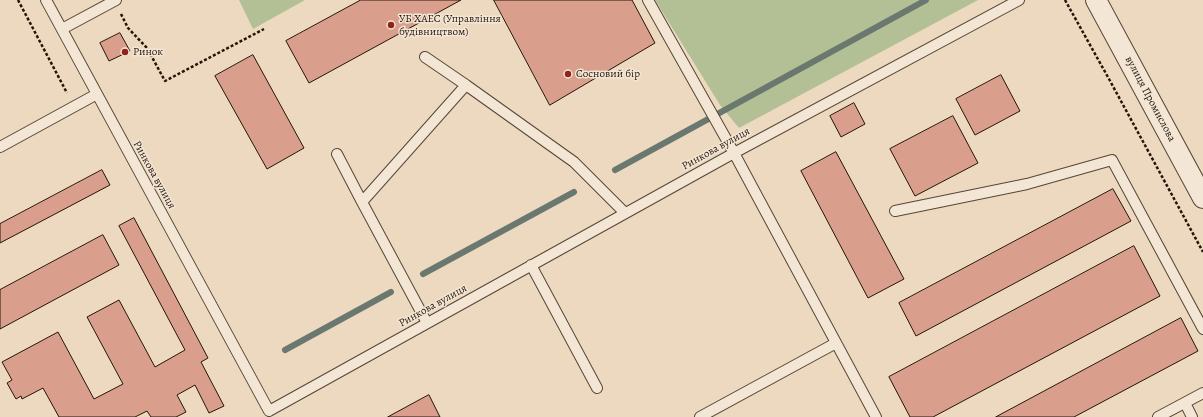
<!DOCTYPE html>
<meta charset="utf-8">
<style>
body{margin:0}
canvas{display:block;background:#ecd9bf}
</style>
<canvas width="1203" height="417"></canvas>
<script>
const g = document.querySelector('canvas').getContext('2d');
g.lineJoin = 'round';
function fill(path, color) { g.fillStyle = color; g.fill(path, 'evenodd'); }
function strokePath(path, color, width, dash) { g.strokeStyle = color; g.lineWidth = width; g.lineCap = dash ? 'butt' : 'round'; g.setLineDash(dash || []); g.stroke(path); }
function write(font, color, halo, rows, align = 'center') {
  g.font = font + ' Alegreya,serif'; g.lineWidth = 3; g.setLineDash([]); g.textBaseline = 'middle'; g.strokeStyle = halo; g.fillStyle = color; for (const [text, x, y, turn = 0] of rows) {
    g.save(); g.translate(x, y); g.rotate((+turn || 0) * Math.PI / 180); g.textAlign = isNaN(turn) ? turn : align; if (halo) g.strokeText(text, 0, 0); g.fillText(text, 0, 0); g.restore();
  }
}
const green = new Path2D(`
 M239,0H305L253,29Z
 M655,0H978L739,128L720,105Z`);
const stream = new Path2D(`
 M615,170L926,0
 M423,274L574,192
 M285,350L391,292`);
const building = new Path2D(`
 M361,0H461L309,83L286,41Z
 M494,0H632L655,43L550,105Z
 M120,33L130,51L109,61L100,43Z
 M253,55L304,148L267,169L215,76Z
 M1001,75L1020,111L975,135L956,99Z
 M854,103L865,124L841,137L830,116Z
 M953,116L978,163L915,196L890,149Z
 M836,152L904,279L868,298L801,171Z
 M102,170L110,185L0,243V224Z
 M1113,189L1131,221L916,336L899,303Z
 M134,218L208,358L201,362L224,406L209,413L195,385L177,395L186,412L176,417H151L147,411L135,417H59L43,388L22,399L21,396L16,399L7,383L12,380L2,362L58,332L94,399L123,384L87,317L119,300L155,367L185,350L119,226Z
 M103,235L119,265L0,329V290Z
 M1134,246L1160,296L933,417H910L889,377Z
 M1181,318L1198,351L1074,417H996Z
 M429,395L440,417H388Z`);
const path = new Path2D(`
 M18,0L67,93
 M1065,0L1109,79L1203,252
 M121,14L128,28L147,48L165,81L264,29`);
const service = new Path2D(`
 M46,0L269,411L734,153L1019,0
 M648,0L734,153L876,417
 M62,29L116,0
 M425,57L466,85
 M0,147L97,94
 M337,154L362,202
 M895,211L1027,184L1112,160L1203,329
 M531,265L597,388
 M427,323L362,202L466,85L574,162L625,213
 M1185,403L1192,417
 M700,417L836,343
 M1158,417L1203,393`);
const minor = new Path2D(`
 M1096,0L1203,198`);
const markers = [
 [391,25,4,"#8f2418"],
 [125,52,4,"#8f2418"],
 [568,74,4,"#8f2418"]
];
const poiNames = [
 ["УБ ХАЕС (Управління",399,19],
 ["будівництвом)",399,32],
 ["Ринок",133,52],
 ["Сосновий бір",576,74]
];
const streetNames = [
 ["вулиця Промислова",1150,99,62],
 ["Ринкова вулиця",716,149,-29],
 ["Ринкова вулиця",154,175,61],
 ["Ринкова вулиця",433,306,-29]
];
fill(green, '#b3c095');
strokePath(stream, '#6a786f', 6);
fill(building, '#da9e8d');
strokePath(building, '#241509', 1);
strokePath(service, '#564636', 12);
strokePath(minor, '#564636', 22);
strokePath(path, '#241509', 2.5, [3, 2]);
strokePath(service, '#f3e6d5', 10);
strokePath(minor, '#f3e6d5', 20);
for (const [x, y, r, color] of markers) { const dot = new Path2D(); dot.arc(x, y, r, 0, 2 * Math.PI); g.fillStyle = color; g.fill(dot); strokePath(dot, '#f3e6d5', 1.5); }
write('11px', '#241509', '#f3e6d5', poiNames, 'left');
write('11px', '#241509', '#f3e6d5', streetNames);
</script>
